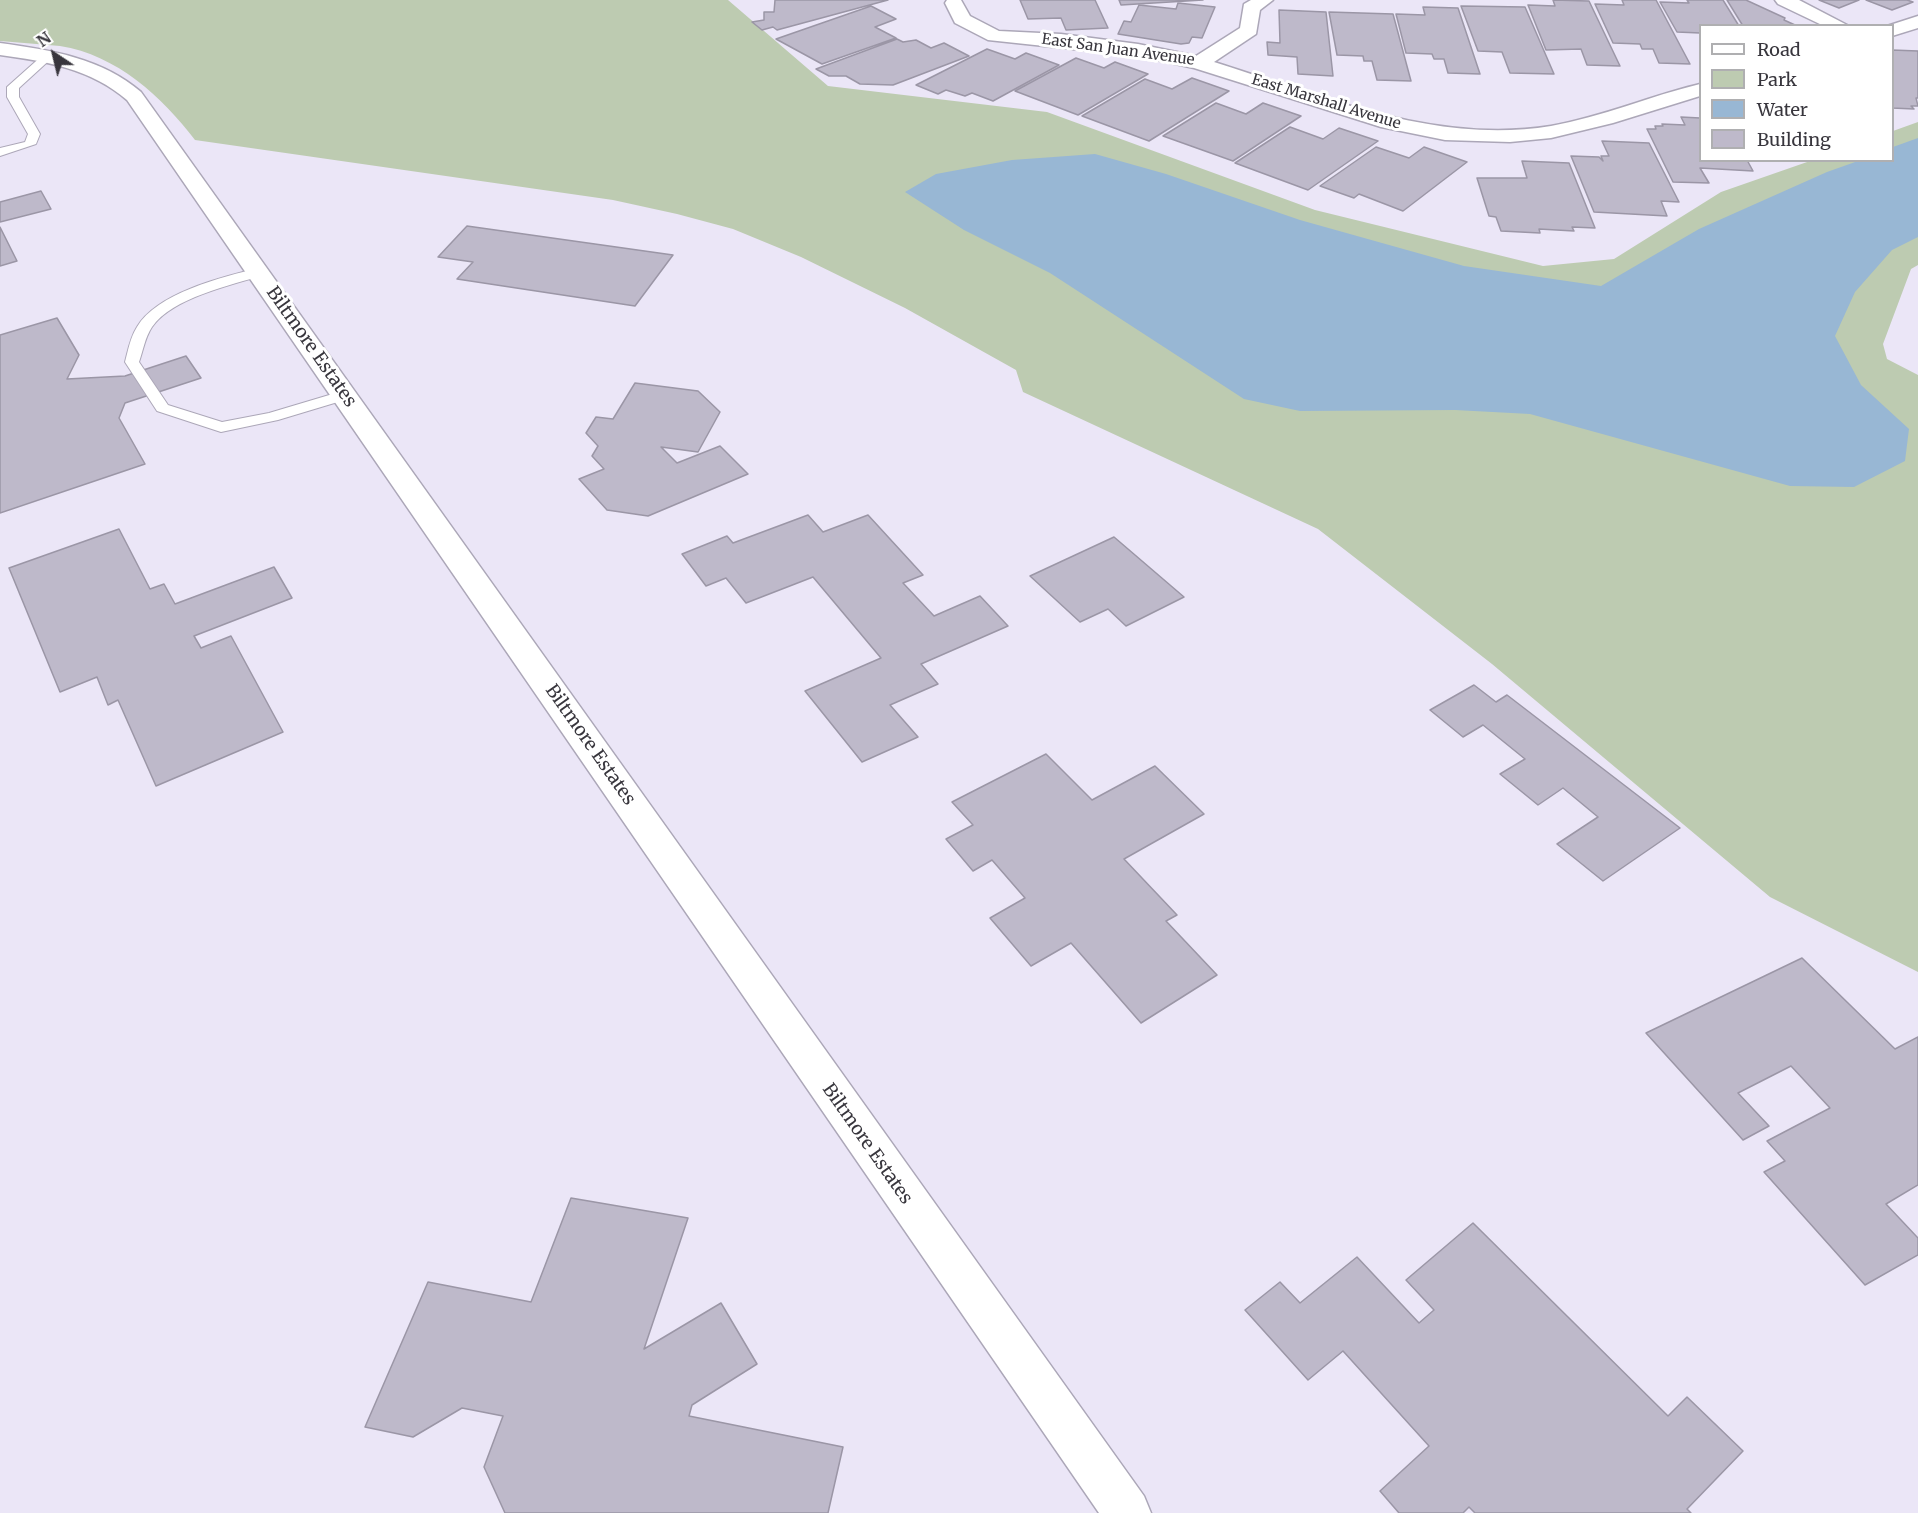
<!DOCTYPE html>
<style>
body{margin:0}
#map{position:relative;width:1918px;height:1513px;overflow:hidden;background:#ebe6f7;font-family:Merriweather,serif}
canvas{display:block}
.legend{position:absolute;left:1699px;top:24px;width:195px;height:138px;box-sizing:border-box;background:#fff;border:2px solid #afafb1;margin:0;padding:8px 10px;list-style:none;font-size:18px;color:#38363d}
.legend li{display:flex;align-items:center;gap:12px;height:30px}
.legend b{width:30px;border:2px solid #afafb1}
.north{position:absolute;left:24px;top:24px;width:60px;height:60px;-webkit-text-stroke:4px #fff;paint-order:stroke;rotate:325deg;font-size:16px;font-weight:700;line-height:24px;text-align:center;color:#38363d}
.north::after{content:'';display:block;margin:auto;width:21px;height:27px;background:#38363d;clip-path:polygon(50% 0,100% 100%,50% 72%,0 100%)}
</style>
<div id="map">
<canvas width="1918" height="1513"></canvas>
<ul class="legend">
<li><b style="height:8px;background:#fff"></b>Road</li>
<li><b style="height:16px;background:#bdcbb1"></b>Park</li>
<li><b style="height:16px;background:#98b7d4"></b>Water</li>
<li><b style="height:16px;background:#beb9ca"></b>Building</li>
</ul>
<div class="north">N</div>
</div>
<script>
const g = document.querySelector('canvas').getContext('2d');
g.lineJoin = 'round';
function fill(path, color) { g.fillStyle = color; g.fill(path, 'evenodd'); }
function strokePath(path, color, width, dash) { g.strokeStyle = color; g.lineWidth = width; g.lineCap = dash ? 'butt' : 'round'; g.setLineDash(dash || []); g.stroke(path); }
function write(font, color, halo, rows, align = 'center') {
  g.font = font + ' Merriweather,serif'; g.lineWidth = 6; g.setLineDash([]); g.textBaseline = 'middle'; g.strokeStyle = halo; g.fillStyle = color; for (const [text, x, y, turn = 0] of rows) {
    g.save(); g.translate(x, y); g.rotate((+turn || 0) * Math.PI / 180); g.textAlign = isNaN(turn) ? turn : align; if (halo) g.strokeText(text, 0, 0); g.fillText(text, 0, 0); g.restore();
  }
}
const green = new Path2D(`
 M0,0H728L828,86L1047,112L1315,210L1543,266L1614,259L1721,192L1810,161L1892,160L1893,131L1918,122V265L1911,269L1883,344L1887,359L1918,375V972L1770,897L1492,664L1318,529L1023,392L1016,370L905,308L801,257L733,229L677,214L613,200L195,140C162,97 117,55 60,46C41,44 20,43 0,41Z`);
const water = new Path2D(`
 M1918,138V237L1892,250L1855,292L1835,336L1861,385L1909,429L1905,461L1854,487L1790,486L1530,414L1455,410L1300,411L1244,399L1050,273L964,230L905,192L936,174L1012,160L1095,154L1166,174L1300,220L1464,266L1601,286L1699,229L1827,172L1858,161L1892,160L1893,147Z`);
const building = new Path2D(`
 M775,0H888L777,30L773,27L762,30L752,22L764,20V12H774Z
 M1020,0H1095L1108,28L1066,30L1061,18L1028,19Z
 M1119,0H1203L1121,5Z
 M1553,0L1589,1L1620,66L1587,65L1581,49L1546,50L1528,5L1555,6Z
 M1622,0H1656L1690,64L1659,63L1653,49H1642L1640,44L1613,43L1595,4L1624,5Z
 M1687,0H1723L1739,26H1700V33L1677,32L1660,2L1689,3Z
 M1727,0H1746L1785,18L1784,20L1795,25L1743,26Z
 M1819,0H1859L1839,8Z
 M1866,0H1907L1913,2L1892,10Z
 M1178,3L1215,7L1202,38L1192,37L1189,43L1181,44L1118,34L1124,21L1131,22L1139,5L1176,9Z
 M871,6L896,19L875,27L896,38L822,64L776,39Z
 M1461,6L1525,7L1554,74L1510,73L1502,52L1478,51Z
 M1423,7L1458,8L1480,74L1448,73L1444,59H1434L1432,54L1406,53L1396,14L1425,15Z
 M1279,10L1326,12L1333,76L1298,74L1297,57L1268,55L1267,42L1280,43Z
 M1329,12L1393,14L1411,81L1377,80L1372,61H1364L1363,56L1337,55Z
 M897,39L903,42L916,40L931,48L944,43L969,56L893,85L860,84L846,76H829L816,69Z
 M987,49L1015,59L1026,53L1059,65L993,101L972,93L965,96L946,90L938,94L916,85Z
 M1892,50L1918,51V98H1916L1918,106H1911L1914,109L1892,108Z
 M1076,58L1104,68L1115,62L1148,74L1078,115L1015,91Z
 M1192,78L1229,91L1149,141L1082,116L1145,79L1172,89Z
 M1216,103L1246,114L1263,103L1301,116L1233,161L1163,136Z
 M1681,117L1700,118V160H1747L1753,171L1700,168L1709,183L1673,182L1647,129H1656L1655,126H1663L1662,124L1685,125Z
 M1290,127L1323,139L1339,128L1378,141L1308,190L1235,163Z
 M1602,141L1649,143L1679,202L1661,201L1667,216L1594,212L1571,156L1599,157L1603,161L1601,156H1609Z
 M1376,147L1409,158L1424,147L1467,162L1403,211L1359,194L1354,198L1320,186Z
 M1522,161L1569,163L1595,228L1572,227L1574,231L1539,229L1540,233L1501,231L1496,217L1489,216L1477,178H1527Z
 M41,191L51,209L0,222V202Z
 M467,226L673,255L635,306L457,279L473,262L438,257Z
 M0,227L17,261L0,266Z
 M57,318L79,355L67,379L125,376L186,356L201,378L125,403L119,418L145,464L0,513V335Z
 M635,383L698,391L720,412L698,452L661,447L677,463L720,446L748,474L648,516L607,510L579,479L604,469L592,456L598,446L586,433L596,417L613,419Z
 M808,515L823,532L868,515L923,575L903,583L934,616L980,596L1008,626L921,664L938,684L890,705L918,737L862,762L805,691L881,658L813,577L746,603L726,578L706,586L682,554L727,536L733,543Z
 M119,529L150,589L164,584L175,604L274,567L292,598L194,636L201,648L231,636L283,732L156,786L118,700L108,705L97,677L60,692L9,568Z
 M1114,537L1184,597L1126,626L1108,609L1080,622L1030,576Z
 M1474,685L1496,702L1507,695L1680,828L1603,881L1557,844L1598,817L1563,788L1538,805L1500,774L1525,759L1483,725L1463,737L1430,710Z
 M1046,754L1092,800L1155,766L1204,814L1124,859L1177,915L1166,921L1217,975L1141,1023L1071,943L1031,966L990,918L1025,898L992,860L973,871L946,839L973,825L952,802Z
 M1802,958L1895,1049L1918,1037V1185L1886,1204L1918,1238V1255L1865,1285L1764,1172L1785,1161L1767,1141L1830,1108L1791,1066L1738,1093L1769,1126L1743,1140L1646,1033Z
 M571,1198L688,1218L644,1349L721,1303L757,1364L692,1405L689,1416L843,1447L828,1513H505L484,1467L503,1416L462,1408L413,1437L365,1427L428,1282L531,1302Z
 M1473,1223L1668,1416L1687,1397L1743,1451L1687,1509L1691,1513H1475L1469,1507L1463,1513H1399L1380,1491L1429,1446L1343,1351L1308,1380L1245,1310L1280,1282L1300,1303L1357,1257L1419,1323L1434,1310L1406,1280Z`);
const lane = new Path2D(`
 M44,54L54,56L19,88V97L40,134L36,144L0,156V148L25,142L28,134L7,97V87Z
 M259,268L266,272L264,275C231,285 172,298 152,327C145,337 143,351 139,362L168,405L222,422L269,413L346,390L354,395L351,398L278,420L221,432L157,411L125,362C128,351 130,338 137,327C157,293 222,277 259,268Z`);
const street = new Path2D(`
 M947,0H961L970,16L999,31L1061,34L1138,44L1196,56L1240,28L1244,4L1251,0H1273L1260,10L1256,34L1214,62C1323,96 1435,145 1551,126C1602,117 1650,96 1700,84V96L1613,123L1551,138L1510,142L1445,140L1381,127L1194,68L1138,56L988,40L955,23L945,3Z
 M1775,0H1799L1849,26H1824L1778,4Z
 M1918,16V28L1892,36V26H1887Z
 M0,43C50,50 102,58 141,92L1144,1496L1151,1513H1099L127,100C91,69 46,61 0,55Z`);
const farStreetnames = [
 ["East San Juan Avenue",1118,50,8],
 ["East Marshall Avenue",1326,102,17]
];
const streetNames = [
 ["Biltmore Estates",311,347,55],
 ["Biltmore Estates",590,745,55],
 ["Biltmore Estates",867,1144,55]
];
fill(green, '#bdcbb1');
fill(water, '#98b7d4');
fill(building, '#beb9ca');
strokePath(building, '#9b96a6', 1.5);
strokePath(lane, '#aca7b8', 2);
strokePath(street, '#aca7b8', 3);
fill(lane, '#fff');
fill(street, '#fff');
write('15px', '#38363d', '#fff', farStreetnames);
write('18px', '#38363d', '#fff', streetNames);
</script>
